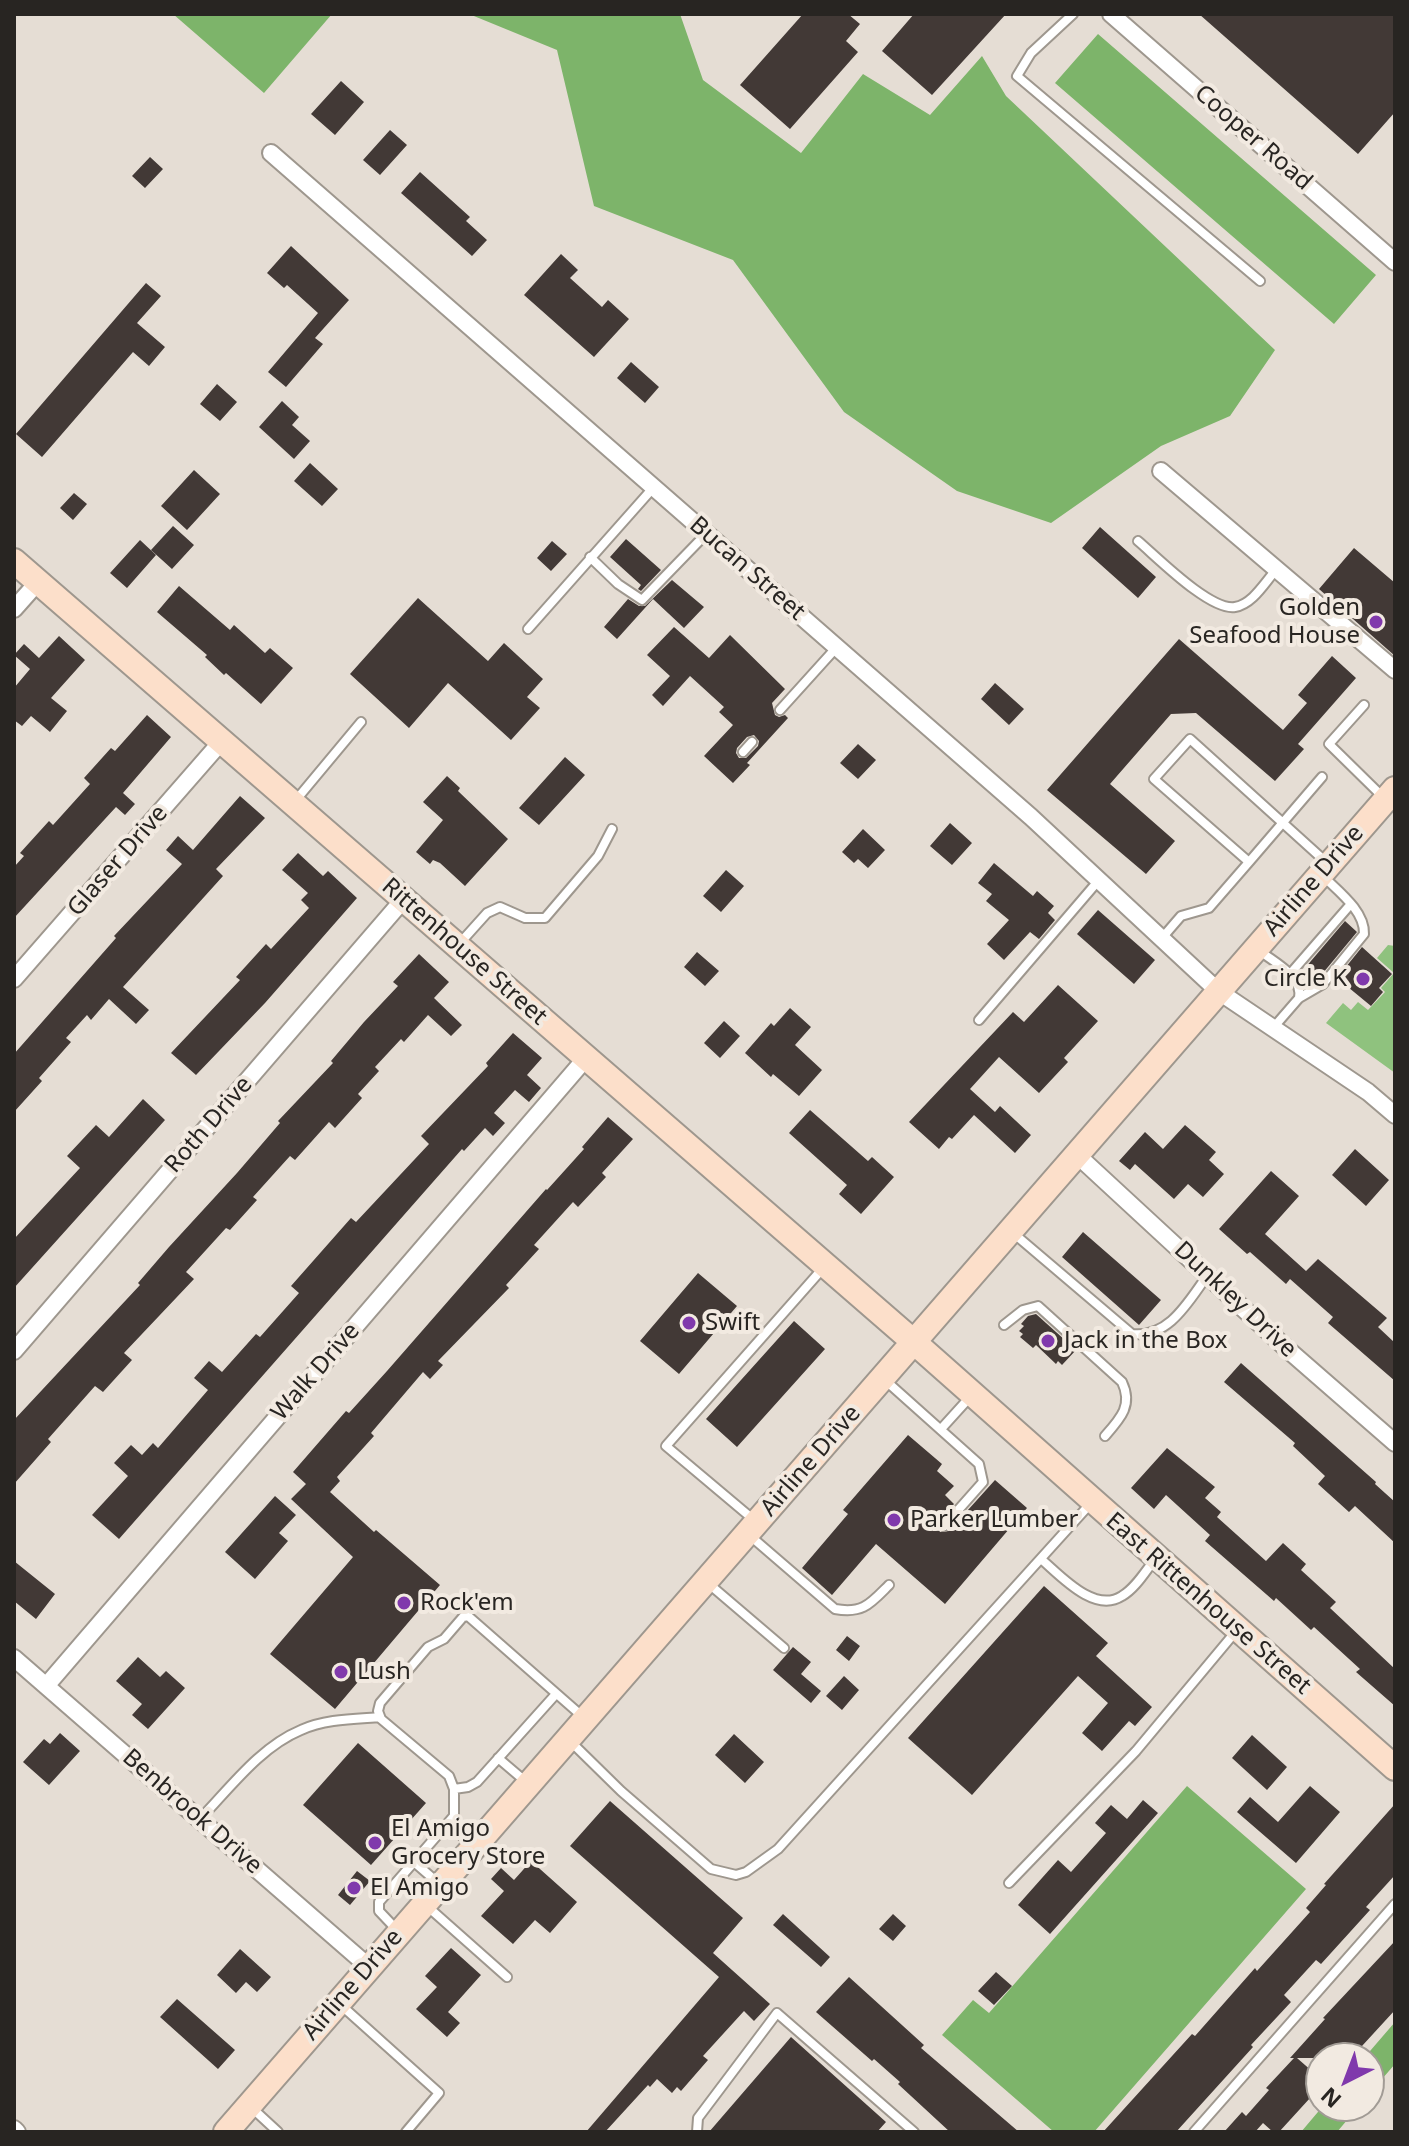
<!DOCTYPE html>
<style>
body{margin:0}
#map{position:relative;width:1409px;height:2146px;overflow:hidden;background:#e5ddd4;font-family:"Noto Sans",sans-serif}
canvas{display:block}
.frame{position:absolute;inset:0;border:16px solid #282522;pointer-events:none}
.north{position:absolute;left:1305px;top:2042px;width:80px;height:80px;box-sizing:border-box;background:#f2eae1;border:2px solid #a19b95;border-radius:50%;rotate:222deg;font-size:22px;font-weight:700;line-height:32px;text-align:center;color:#282522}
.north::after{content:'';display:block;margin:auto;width:28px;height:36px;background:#8039ac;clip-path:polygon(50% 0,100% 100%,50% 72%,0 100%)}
</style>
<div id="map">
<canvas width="1409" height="2146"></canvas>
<div class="frame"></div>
<div class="north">N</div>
</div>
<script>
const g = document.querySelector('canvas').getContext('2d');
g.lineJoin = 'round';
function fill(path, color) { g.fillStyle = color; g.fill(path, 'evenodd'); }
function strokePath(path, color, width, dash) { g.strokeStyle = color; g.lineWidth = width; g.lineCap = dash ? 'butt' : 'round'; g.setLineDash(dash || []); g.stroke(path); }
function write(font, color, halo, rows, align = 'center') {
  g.font = font + ' "Noto Sans",sans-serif'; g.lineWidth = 8; g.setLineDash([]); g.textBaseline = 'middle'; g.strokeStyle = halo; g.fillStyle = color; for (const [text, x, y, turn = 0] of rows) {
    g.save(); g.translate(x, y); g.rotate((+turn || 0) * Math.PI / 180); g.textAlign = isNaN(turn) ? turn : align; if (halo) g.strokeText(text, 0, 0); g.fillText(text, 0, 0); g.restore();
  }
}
const green = new Path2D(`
 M1388,945L1395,946V1073L1326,1023L1343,1003L1351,1010L1358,1002L1368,1010L1385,992L1381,988L1394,973L1377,958Z`);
const forest = new Path2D(`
 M173,14H332L264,93Z
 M469,14H680L703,80L801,153L863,74L930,115L982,56L1006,96L1275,350L1230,416L1161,446L1051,523L957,491L844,412L733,260L594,206L557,50Z
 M1098,34L1376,275L1334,324L1055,83Z
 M1187,1786L1306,1889L1094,2132H1054L942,2035L973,2000L989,2013Z
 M1395,2022V2064L1369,2094V2058H1364Z
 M1323,2106H1359L1337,2132H1301Z`);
const building = new Path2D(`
 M803,14H848L860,24L846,41L858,52L790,129L740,85Z
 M914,14H1006L932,95L882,51Z
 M1199,14H1395V112L1358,154Z
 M341,81L364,102L335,135L311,114Z
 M390,130L407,145L380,175L363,160Z
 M150,157L163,169L145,188L132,176Z
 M420,172L470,217L466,221L487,240L472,256L401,193Z
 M291,246L349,300L315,338L323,344L286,387L268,372L318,313L287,285L284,288L267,273Z
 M561,254L578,270L570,278L602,307L608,300L629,319L594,357L524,295Z
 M146,283L161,296L137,323L165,347L149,366L133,352L42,457L16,434Z
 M631,362L659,387L645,403L617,378Z
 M217,384L237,402L220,421L200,404Z
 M282,401L299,417L292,425L310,441L294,459L259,427Z
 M310,463L338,489L322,506L294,481Z
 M194,470L220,494L187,530L161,506Z
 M74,493L87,504L73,520L60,508Z
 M173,526L194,545L172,569L151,550Z
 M1100,527L1156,577L1138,598L1082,548Z
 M626,539L661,570L641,591L638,589L641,585L610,557Z
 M140,540L156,555L127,588L110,573Z
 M552,541L567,554L551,571L537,558Z
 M1354,548L1395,583V656L1319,589Z
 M672,580L704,607L684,628L653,599L617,639L604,627L628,599L639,606H645Z
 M179,586L230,630L234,625L265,653L270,648L293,668L261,704L226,673L224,675L205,657L207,655L157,612Z
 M418,598L488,661L504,643L543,679L527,697L540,708L511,740L448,683L409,728L350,674Z
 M674,627L709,658L730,635L785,689L772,703L775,715L779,717L785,715L788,718L747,763L750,765L733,783L704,756L733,725L719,712L724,707L690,676L663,706L652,695L670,676L647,655ZM754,735L759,741L758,746L746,758H739L736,753L737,748L747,737Z
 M59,636L85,660L51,698L67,711L50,732L31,716L22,726L14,720V688L30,669L14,655L24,644L39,658Z
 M1179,639L1283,730L1307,703L1298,695L1332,656L1356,678L1298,744L1304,749L1275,781L1196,713L1171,714L1110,784L1175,841L1146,874L1047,790Z
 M995,683L1024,709L1009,725L981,699Z
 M147,715L171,737L123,793L135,804L125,815L116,807L14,918V867L24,856L20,853L49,821L53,825L90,784L84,778L111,748L115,751Z
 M858,744L876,760L858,779L840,763Z
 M565,757L585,775L539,825L519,808Z
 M447,776L460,788L458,791L508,839L465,886L440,863L433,860L430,864L416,852L443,820L423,802Z
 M240,796L265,818L216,869L223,876L123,987L149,1010L136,1024L109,999L91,1020L87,1015L66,1038L71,1042L39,1078L42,1081L14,1112V1054L116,938L114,936L182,864L166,850L178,836L193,850Z
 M950,823L972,843L952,865L930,846Z
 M863,829L885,850L868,868L858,859L854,863L842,852Z
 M298,853L323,876L328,871L357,898L265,1003L196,1075L171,1053L240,980L236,977L266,944L271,949L309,908L301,900L308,893L282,870Z
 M994,863L1033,896L1037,891L1054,906L1048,913L1055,920L1039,939L1030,932L1004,960L987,944L1009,920L986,901L992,894L978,883Z
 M726,870L744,886L721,912L703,896Z
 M1098,910L1155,960L1134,984L1077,934Z
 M1345,921L1357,932L1318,979L1305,968Z
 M1362,947L1392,974L1379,988L1383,992L1371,1006L1337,978Z
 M697,952L719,971L705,986L684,967Z
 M419,954L449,982L434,998L462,1025L451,1036L428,1015L404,1042L401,1039L375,1067L379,1071L358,1094L362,1098L335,1128L329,1122L295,1160L290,1156L253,1197L257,1200L230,1230L226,1228L186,1272L194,1279L124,1353L132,1360L103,1392L95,1386L48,1439L51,1442L14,1484V1420L140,1285L138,1283L169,1247L237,1173L280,1123L278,1121L333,1063L331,1061L364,1022L398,986L393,982Z
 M1058,985L1098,1021L1064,1058L1068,1062L1039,1093L999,1057L970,1089L995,1112L1000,1106L1031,1135L1015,1153L974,1115L952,1139L949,1137L939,1149L909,1122L1013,1012L1024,1022Z
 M790,1008L811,1027L795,1045L822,1070L799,1096L773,1074L771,1077L745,1053L771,1023L774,1026Z
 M724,1021L740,1036L720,1058L704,1043Z
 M513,1033L542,1058L527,1075L541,1088L529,1102L515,1090L494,1113L505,1123L493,1136L485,1128L464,1151L462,1149L119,1539L92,1515L128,1476L114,1463L131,1445L142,1455L153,1443L158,1448L208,1390L194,1378L209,1361L222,1372L256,1334L260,1337L299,1293L291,1286L351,1218L356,1222L429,1144L421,1136L488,1066L486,1063Z
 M143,1099L165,1120L14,1288V1239L80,1168L67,1156L96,1125L109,1137Z
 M810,1110L868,1161L872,1157L894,1177L861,1214L839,1194L847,1185L789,1133Z
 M608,1117L633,1139L602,1173L606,1177L578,1207L573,1202L534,1245L539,1249L506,1285L509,1288L438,1361L443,1365L430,1379L423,1372L371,1433L374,1436L337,1477L340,1481L330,1492L374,1532L376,1530L440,1585L335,1709L270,1654L353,1557L291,1499L306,1484L293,1472L346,1411L349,1413L387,1371L546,1189L547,1190L584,1149L582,1147Z
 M1185,1125L1216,1152L1209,1160L1224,1174L1203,1197L1188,1184L1174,1199L1135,1164L1130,1170L1119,1161L1145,1132L1163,1149Z
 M1355,1149L1389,1180L1366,1206L1332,1175Z
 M1271,1171L1299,1196L1265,1234L1306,1271L1318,1259L1387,1318L1378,1327L1395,1343V1381L1328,1323L1333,1317L1290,1279L1286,1284L1250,1252L1247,1254L1219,1229Z
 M1083,1232L1161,1300L1139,1325L1062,1257Z
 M698,1273L737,1306L679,1374L640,1341Z
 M1036,1314L1076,1350L1062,1365L1058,1361L1056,1364L1036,1345L1033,1348L1020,1337L1023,1334L1019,1331L1024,1326L1021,1324L1028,1316Z
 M794,1321L825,1349L737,1447L706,1419Z
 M1241,1363L1376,1482L1375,1484L1395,1502V1543L1355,1506L1349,1512L1318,1484L1325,1476L1293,1446L1295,1443L1224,1382Z
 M908,1435L942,1464L937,1471L954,1486L945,1495L954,1504L938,1522L937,1527L940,1532L949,1531L995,1480L1027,1508L945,1604L876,1544L832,1595L802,1568L848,1514L843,1510Z
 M1167,1448L1215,1487L1205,1498L1221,1512L1217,1517L1266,1561L1283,1543L1306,1564L1301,1570L1336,1602L1330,1608L1395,1669V1706L1356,1672L1360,1669L1314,1627L1311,1630L1276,1598L1274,1601L1205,1541L1210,1535L1166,1495L1154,1509L1131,1488Z
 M275,1496L296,1515L279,1533L288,1541L255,1579L225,1552Z
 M14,1561L55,1594L36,1619L14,1601Z
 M1044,1586L1108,1643L1096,1656L1152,1707L1135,1726L1129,1721L1102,1751L1082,1733L1108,1703L1078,1676L972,1795L908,1738Z
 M847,1636L860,1646L849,1661L836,1650Z
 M793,1647L811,1662L801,1674L821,1691L811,1703L773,1670Z
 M138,1657L160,1677L166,1671L185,1688L148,1729L132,1715L142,1704L116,1681Z
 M844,1676L859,1690L842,1710L826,1696Z
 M60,1733L80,1751L49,1785L23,1762L44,1739L50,1744Z
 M734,1734L764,1762L745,1783L715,1755Z
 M1252,1735L1287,1767L1267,1790L1232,1758Z
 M358,1743L426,1803L371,1865L303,1805Z
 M1310,1786L1340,1812L1296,1863L1237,1812L1250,1797L1278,1822Z
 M1143,1800L1158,1813L1050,1934L1018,1905L1058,1860L1071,1872L1106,1833L1095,1823L1111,1805L1127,1819Z
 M610,1801L743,1918L713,1953L770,2004L754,2021L744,2011L703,2056L708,2060L681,2091L677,2087L672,2093L657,2079L650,2087L648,2085L605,2132H586L719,1977L570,1846Z
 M1395,1804V1875L1366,1907L1370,1910L1321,1964L1316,1960L1284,1995L1291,2002L1251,2045L1253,2047L1176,2132H1103L1192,2034L1195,2036L1255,1968L1257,1971L1310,1912L1306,1908L1326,1885L1324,1884Z
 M531,1861L577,1902L550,1933L535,1920L513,1944L481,1916L504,1891L491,1879L501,1868L514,1880Z
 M357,1871L370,1881L350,1905L338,1895Z
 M783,1914L830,1957L821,1967L773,1925Z
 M893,1914L906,1926L893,1941L879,1929Z
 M1395,1941V2010L1351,2058H1297L1321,2079V2086L1279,2132H1273L1263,2123L1255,2132H1224L1242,2112L1246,2116L1269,2090L1266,2088L1294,2058H1290L1325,2019L1323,2018Z
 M451,1948L481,1975L448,2012L460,2023L447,2037L416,2009L437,1987L425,1976Z
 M240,1949L271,1977L257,1992L246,1982L236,1993L217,1975Z
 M996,1972L1012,1986L994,2005L978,1991Z
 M849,1977L924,2045L921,2048L1019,2132H950L898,2084L900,2082L874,2059L872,2061L816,2012Z
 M177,1999L235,2050L218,2069L160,2017Z
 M791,2037L886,2122L877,2132H709Z`);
const lane = new Path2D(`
 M1073,14L1031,53L1017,76L1260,281
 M1138,541C1157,557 1210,611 1235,607C1253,604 1265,582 1276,570
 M590,557L618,584L642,600L706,534
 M528,629L653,488
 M1364,705L1329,744L1385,799
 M780,710L836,648
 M743,752L752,742
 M296,800L361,722
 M1249,862L1322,777
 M1162,938L1181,916L1209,908L1249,862L1154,779L1190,739L1326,862
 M460,943L487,913L500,907L525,918H545L598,856L612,829
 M1260,951C1275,963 1303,976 1299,998
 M1290,974L1350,905
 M979,1020L1099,880
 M1273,1028L1299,998L1323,984L1364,934C1365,911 1338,891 1323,876
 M1012,1232L1132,1334C1169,1338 1188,1302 1207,1276
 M1004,1325L1023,1310L1038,1306L1122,1382C1133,1405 1121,1418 1105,1436
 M885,1380L979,1464L983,1482L944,1526
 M941,1429L970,1397
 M754,1520L666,1446L824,1267
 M748,1534L835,1609C863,1614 870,1604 889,1585
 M1041,1559C1060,1575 1094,1614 1122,1596C1136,1588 1146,1570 1156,1558
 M709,1584L784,1648
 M569,1740L621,1791L711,1869L736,1875L746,1872L778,1849L1091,1503
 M498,1758L525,1781
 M454,1789L468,1787L477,1782L556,1694
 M200,1819C230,1788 260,1747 301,1730C325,1719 355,1719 380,1717
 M447,1824L471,1843
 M414,1862L437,1882
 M1009,1883L1136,1751L1237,1630
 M428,1907L507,1977
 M397,1930L379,1911V1902L454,1816V1789L449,1776L381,1719L378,1711L380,1703L428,1647L444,1639L463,1617L468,1616L582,1716
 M342,2006L439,2093L406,2132
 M252,2108L278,2132
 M697,2132L698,2118L777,2013L914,2132
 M1194,2132L1395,1904`);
const street = new Path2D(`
 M1111,14L1395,262
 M271,153L1031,817L1218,991L1368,1092L1395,1115
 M1161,471L1395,670
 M14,609L38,582
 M14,979L221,742
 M1076,1154L1286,1348L1395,1443
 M14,1351L403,900
 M14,1658L369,1967
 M46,1686L586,1058
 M14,2129L17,2132`);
const secondary = new Path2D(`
 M14,561L915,1343L1395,1768
 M226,2132L1395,789`);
const markers = [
 [1376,622,8,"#8039ac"],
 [1363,979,8,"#8039ac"],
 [689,1323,8,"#8039ac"],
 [1048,1341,8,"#8039ac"],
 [894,1520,8,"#8039ac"],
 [404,1603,8,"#8039ac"],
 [341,1672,8,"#8039ac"],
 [375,1843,8,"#8039ac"],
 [354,1888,8,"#8039ac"]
];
const streetNames = [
 ["Cooper Road",1253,138,41],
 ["Bucan Street",747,569,41],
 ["Glaser Drive",118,861,-49],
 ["Airline Drive",1314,881,-49],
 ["Rittenhouse Street",464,952,41],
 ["Roth Drive",209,1125,-49],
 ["Dunkley Drive",1235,1300,43],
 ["Walk Drive",316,1372,-49],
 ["Airline Drive",811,1461,-49],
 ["East Rittenhouse Street",1208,1604,41],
 ["Benbrook Drive",192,1812,41],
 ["Airline Drive",353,1985,-49]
];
const poiNames = [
 ["Golden",1360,608,"right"],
 ["Seafood House",1360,636,"right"],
 ["Circle K",1347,979,"right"],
 ["Swift",705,1323],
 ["Jack in the Box",1064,1341],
 ["Parker Lumber",910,1520],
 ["Rock'em",420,1603],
 ["Lush",357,1672],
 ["El Amigo",391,1829],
 ["Grocery Store",391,1857],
 ["El Amigo",370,1888]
];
fill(green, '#8fc27e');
fill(forest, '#7db46a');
fill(building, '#423936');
strokePath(lane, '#9e978e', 12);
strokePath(street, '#9e978e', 20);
strokePath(secondary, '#9e978e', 28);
strokePath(lane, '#fff', 8);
strokePath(street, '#fff', 16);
strokePath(secondary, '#fcdfca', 24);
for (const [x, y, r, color] of markers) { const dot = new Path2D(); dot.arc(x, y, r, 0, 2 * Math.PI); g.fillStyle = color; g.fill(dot); strokePath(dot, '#f2eae1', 3); }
write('24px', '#282522', '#f2eae1', streetNames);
write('24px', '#282522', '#f2eae1', poiNames, 'left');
</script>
